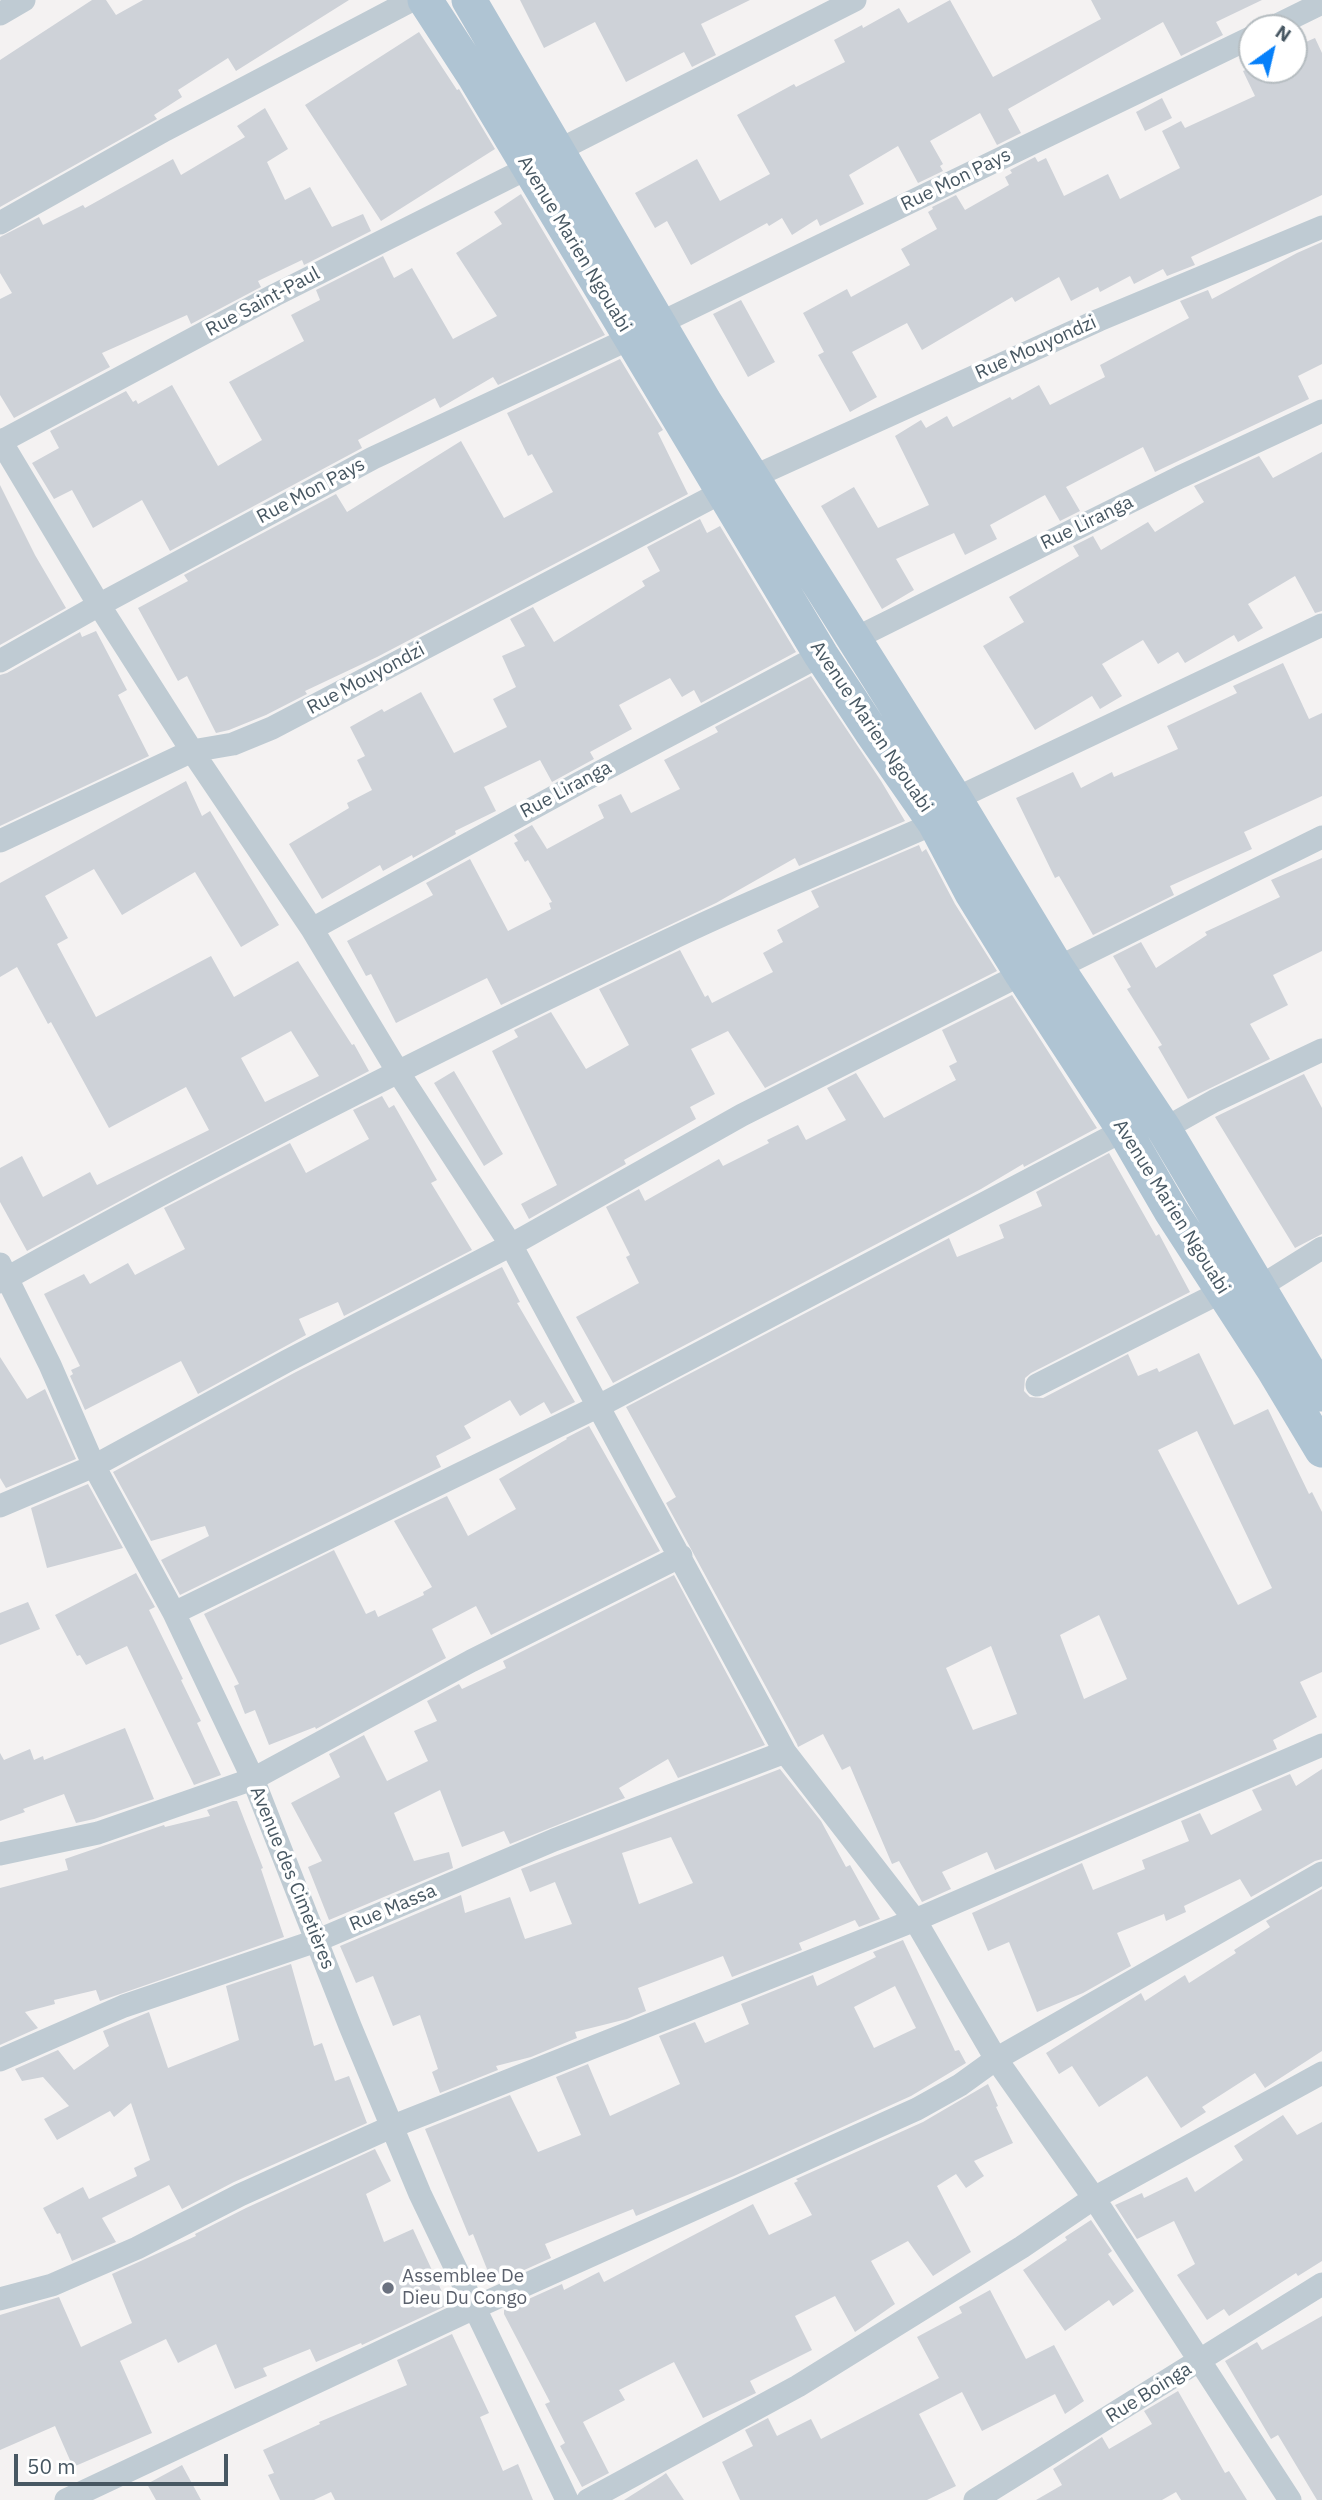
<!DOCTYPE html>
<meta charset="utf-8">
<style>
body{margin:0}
#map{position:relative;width:1322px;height:2500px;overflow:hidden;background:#f4f2f2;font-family:"IBM Plex Sans",sans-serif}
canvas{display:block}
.north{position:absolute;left:1238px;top:14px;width:70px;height:70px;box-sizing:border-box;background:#fff;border:2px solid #b5bcc0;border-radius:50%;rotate:34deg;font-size:19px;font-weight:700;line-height:28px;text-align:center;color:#475762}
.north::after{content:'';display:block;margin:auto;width:24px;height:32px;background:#0680fa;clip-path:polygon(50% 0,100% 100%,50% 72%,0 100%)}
.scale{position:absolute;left:14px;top:2454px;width:214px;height:32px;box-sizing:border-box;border:4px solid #475762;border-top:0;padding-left:9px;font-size:21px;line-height:24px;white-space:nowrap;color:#475762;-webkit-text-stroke:5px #fff;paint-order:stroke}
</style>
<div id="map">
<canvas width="1322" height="2500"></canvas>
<div class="north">N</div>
<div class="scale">50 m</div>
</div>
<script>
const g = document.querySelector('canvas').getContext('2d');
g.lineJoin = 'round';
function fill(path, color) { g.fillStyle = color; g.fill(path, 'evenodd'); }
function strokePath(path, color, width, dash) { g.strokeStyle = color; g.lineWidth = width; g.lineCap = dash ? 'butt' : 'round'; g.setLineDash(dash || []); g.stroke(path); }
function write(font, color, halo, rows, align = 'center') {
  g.font = font + ' "IBM Plex Sans",sans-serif'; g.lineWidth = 7; g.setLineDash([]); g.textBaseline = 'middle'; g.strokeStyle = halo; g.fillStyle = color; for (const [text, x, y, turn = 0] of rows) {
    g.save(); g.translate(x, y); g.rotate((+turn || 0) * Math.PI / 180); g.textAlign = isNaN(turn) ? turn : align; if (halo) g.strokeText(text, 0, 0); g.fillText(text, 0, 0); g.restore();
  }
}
const building = new Path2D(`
 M92,0H106L116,15L143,0H349L236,71L228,58L178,90L182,97L154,115L157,119L0,207V60Z
 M520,0H750L701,24L716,55L692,67L684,52L626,82L595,22L544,48Z
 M950,0L993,77L1101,19L1091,0H1262L1216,22L1223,35L1181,56L1163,22L1008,109L1021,133L997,145L980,113L930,141L943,164L940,166L943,171L918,183L898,146L849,175L864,204L820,226L817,219L792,235L782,218L769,226L767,223L691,265L667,221L655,228L635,193L697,159L720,201L770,174L737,115L794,84L796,87L845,62L834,40L862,25L863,28L899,8L908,23Z
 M419,32L457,90L459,89L495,149L381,221L305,105Z
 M1315,38L1322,53V195L1191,257L1195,265L1167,276L1163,269L1134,284L1130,276L1100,292L1098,287L1071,301L1059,277L1015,302L1012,297L922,350L907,323L852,352L877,397L850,412L818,355L824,352L803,313L847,289L851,297L910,265L901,249L937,229L928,212L933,209L932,207L956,195L965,210L1009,185L1005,177L1012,173L1010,170L1035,157L1038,162L1046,158L1064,196L1108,174L1120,199L1180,168L1162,131L1181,121L1185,128L1255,96L1243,71L1252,67V70H1294V47Z
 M1162,98L1172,118L1145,131L1136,112Z
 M265,108L288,149L267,162L285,200L310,187L332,227L363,214L371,231L304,265L302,260L258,281L261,287L191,324L187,315L102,353L110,367L14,418L0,395V299L12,293L0,273V237L39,217L43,225L83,205L85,208L173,159L181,175L245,137L237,126Z
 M521,194L605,335L498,385L493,377L440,408L435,398L358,440L362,448L170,551L142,500L93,528L72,490L54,499L32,463L59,448L50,431L126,391L133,402L136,400L138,404L172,385L218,466L262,440L229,382L304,341L291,315L320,300L316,290L383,256L394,278L412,268L453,339L497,316L456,253L502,224L494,212Z
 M1322,242V364L1298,376L1309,399L1155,472L1143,447L1066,487L1080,511L1060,521L1045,495L990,525L997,539L965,555L954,533L896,559L914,590L882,609L821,506L854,487L878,528L929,505L895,436L921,420L926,428L947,416L953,427L1010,397L1012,400L1039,385L1050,405L1105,377L1100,365L1189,318L1180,301L1208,290L1212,299L1297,253Z
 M741,300L775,362L748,377L713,314Z
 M620,359L663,430L658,433L688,494L377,657L305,691L307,694L266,715L229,730L216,733L187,676L178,681L138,608L188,581L184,575L336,494L347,512L461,441L504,518L553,492L532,454L528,456L507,413Z
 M1322,452V611L1315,613L1295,576L1248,604L1263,628L1238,642L1234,635L1185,663L1178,652L1158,664L1143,640L1102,664L1122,696L1100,709L1092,696L1035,730L983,646L1024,622L1009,597L1079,556L1073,546L1093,536L1101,550L1148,522L1155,532L1204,502L1194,486L1259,456L1273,478Z
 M0,485L35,555L66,608L0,645Z
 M700,519L707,533L720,526L796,652L701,703L694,690L682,697L670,678L619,705L632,729L590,752L594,759L552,782L540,760L484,787L496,811L455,831L456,834L413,858L412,855L383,871L380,865L322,899L289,844L349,808L347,803L372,790L357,760L365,756L350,727L382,709L384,712L421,692L454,753L507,727L493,699L516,687L502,656L525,646L510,619L533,607L554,642L645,586L642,581L660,571L647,547Z
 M96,631L127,690L118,695L149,756L0,826V675L7,673L80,632L82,637Z
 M1283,663L1309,719L1322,713V796L1244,832L1252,849L1170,886L1174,895L1093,935L1059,876L1055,878L1016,798L1073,772L1081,788L1112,772L1114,777L1178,749L1167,726L1237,693L1233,686Z
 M811,676L881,781L905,821L799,866L795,858L716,903L501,1005L487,978L396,1023L371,974L366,976L347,941L433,895L426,883L470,859L508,931L551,909L549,903L552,902L528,860L525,862L514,843L518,841L514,835L532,825L547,849L604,818L598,805L621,794L631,813L680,789L664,760L718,732L715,727Z
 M186,781L202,816L210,811L279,925L241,947L195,872L122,915L94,869L45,896L68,938L57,944L96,1017L211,956L234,997L298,961L352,1045L354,1044L369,1071L159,1180L27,1251L0,1202V1168L22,1156L43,1197L90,1172L97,1185L209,1130L186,1087L109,1128L51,1022L48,1024L17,967L0,977V883ZM291,1031L319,1076L265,1102L241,1058Z
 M919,845L922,852L926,849L955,904L997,971L765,1088L728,1031L691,1049L715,1094L690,1107L696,1119L624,1160L626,1164L529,1219L521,1204L557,1185L492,1051L518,1037L514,1030L551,1012L586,1069L629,1045L599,989L680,950L705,997L708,995L712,1003L773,972L763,953L783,942L777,930L819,907L811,891Z
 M1322,858V951L1273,975L1288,1005L1250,1024L1270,1059L1188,1099L1158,1047L1162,1045L1127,989L1131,987L1113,956L1141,942L1156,968L1207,935L1205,932L1280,897L1271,880Z
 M1012,995L1097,1128L1024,1167L1023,1164L981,1189L613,1383L576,1317L639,1283L626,1257L630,1255L606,1207L639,1189L645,1201L719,1159L723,1166L769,1143L767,1140L798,1125L806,1140L846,1120L827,1088L856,1073L884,1118L956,1080L949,1066L957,1062L942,1030Z
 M454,1071L503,1154L484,1166L434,1083Z
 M1304,1074L1322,1108V1234L1295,1248L1215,1117Z
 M382,1096L389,1108L394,1105L437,1180L431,1183L472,1250L344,1316L338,1302L299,1319L306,1335L198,1394L181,1361L85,1410L70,1376L73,1374L71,1370L80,1366L44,1294L84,1274L90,1284L128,1263L135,1275L185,1249L164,1208L290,1143L306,1173L369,1139L353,1110Z
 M1109,1153L1156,1236L1159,1234L1190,1292L1031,1373L1025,1378L1024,1391L1030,1397L1043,1398L1128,1354L1138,1376L1157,1368L1159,1372L1199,1353L1234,1425L1268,1409L1309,1494L1312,1492L1322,1512V1672L1300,1682L1317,1717L1273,1740L1277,1749L995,1870L987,1852L942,1872L951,1889L922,1902L899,1861L892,1864L850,1766L842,1770L823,1734L798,1747L797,1744L666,1503L676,1497L626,1407L949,1238L957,1257L1004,1238L999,1225L1042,1206L1036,1192ZM1197,1431L1272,1588L1238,1605L1158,1450ZM1099,1615L1127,1679L1084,1699L1060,1635ZM991,1646L1017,1714L973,1730L946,1668Z
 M502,1267L520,1302L517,1303L575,1402L551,1414L544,1402L520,1416L510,1400L464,1426L471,1438L436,1456L441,1467L180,1595L161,1560L209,1536L205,1526L151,1541L113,1472L294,1373Z
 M0,1357L27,1399L45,1389L76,1459L6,1488L0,1478Z
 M589,1426L660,1551L491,1635L476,1606L432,1629L446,1658L316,1729L315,1727L269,1745L255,1710L245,1714L234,1686L239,1684L204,1614L334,1550L366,1614L375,1610L378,1617L424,1595L423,1592L432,1587L394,1521L447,1496L468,1536L516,1509L499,1479L567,1439L566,1438Z
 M88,1484L123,1548L47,1568L31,1508Z
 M136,1573L155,1607L149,1610L183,1679L181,1680L201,1721L197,1723L221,1775L194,1785L127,1646L86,1665L80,1655L77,1656L55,1615Z
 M674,1575L765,1745L678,1778L668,1759L619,1788L625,1798L510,1844L504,1831L462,1847L440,1790L394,1813L414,1861L449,1852L453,1868L329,1920L308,1867L322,1861L291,1803L340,1777L329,1754L364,1735L387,1781L428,1761L414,1731L437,1721L427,1701L459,1684L462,1689L506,1668L503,1661Z
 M28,1602L40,1629L0,1645V1613Z
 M125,1728L154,1799L94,1819L76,1823L64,1794L23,1809L25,1812L0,1821V1753L4,1760L30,1749L34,1760L43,1756L44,1760Z
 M780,1769L821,1821L846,1867L850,1865L880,1919L859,1927L855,1920L799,1943L802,1950L732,1977L723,1956L638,1988L646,2011L627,2019L575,2032L577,2038L531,2057L496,2066L498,2070L440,2093L432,2072L438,2069L420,2015L393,2026L373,1976L356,1983L340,1946L461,1895L465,1913L510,1897L525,1939L572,1924L555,1882L530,1892L521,1869ZM671,1837L693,1883L639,1904L622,1853Z
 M1322,1769V1859L1315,1861L1251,1897L1240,1879L1184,1906L1186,1912L1166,1921L1164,1914L1117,1933L1131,1966L1083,1993L1037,2012L1009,1942L988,1951L972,1913L1082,1863L1093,1890L1145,1869L1142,1860L1189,1841L1181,1821L1200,1813L1211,1835L1262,1810L1252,1790L1290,1774L1296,1786Z
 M233,1801H237L263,1868L261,1869L284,1937L100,2001L96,1990L54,2000L55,2004L25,2012L38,2028L0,2045V1888L68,1870L65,1859L164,1825L165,1827L210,1816L207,1810Z
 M1322,1889V2051L1265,2088L1255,2073L1202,2107L1206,2112L1181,2128L1147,2076L1099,2107L1072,2066L1059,2074L1046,2053L1141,1993L1145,2001L1185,1975L1189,1983L1236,1953L1234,1950L1270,1927L1266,1921Z
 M903,1940L955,2051L959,2050L966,2063L911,2096L734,2176L636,2216L633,2209L545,2244L551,2258L493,2284L473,2234L469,2236L425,2129L510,2095L538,2152L581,2135L556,2077L588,2064L610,2116L680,2084L659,2036L695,2022L705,2043L749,2024L741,2004L813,1975L817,1986L876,1957L873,1952ZM895,1986L916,2028L874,2048L854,2007Z
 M291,1964L314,2046L322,2043L335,2081L349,2076L367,2123L234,2182L182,2209L169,2185L102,2218L116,2242L72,2261L60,2233L57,2234L43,2208L83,2187L89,2199L137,2176L134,2168L150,2160L131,2103L114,2117L110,2111L57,2140L44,2119L69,2106L43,2077L22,2081L15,2069L58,2050L74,2070L109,2046L103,2031L149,2012L168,2068L239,2040L226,1986Z
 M988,2084L998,2106L996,2107L1013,2143L974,2161L984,2176L966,2188L956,2174L937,2186L971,2252L933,2276L908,2241L871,2261L895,2304L855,2332L835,2296L795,2316L812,2350L750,2381L756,2393L703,2418L674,2362L619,2390L625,2400L583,2422L609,2473L582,2487L560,2446L565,2443L545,2404L550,2402L504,2314V2310L562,2284L564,2290L599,2272L604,2282L753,2204L769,2235L812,2215L794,2183L798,2181L796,2179L923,2122Z
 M1283,2115L1297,2135L1322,2122V2261L1298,2276L1296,2273L1229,2316L1224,2309L1207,2320L1177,2275L1195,2264L1174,2221L1137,2239L1115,2205L1142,2193L1144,2198L1187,2177L1195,2192L1243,2160L1234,2146Z
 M375,2149L391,2181L366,2194L384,2242L413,2229L448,2305L362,2345L361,2343L316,2362L310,2349L263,2368L267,2376L235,2389L216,2344L178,2363L166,2339L120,2361L152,2433L73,2467L55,2426L0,2450V2315L59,2297L81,2347L132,2323L112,2274L196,2236L195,2234L246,2208Z
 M1091,2220L1112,2251L1108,2254L1134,2291L1113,2306L1109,2300L1065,2331L1023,2270L1067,2240L1065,2237Z
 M990,2290L1026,2359L1054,2345L1084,2401L1065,2414L1055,2394L982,2431L962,2392L919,2414L956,2486L927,2500H740L722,2462L753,2446L745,2430L768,2418L777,2436L811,2419L821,2439L939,2378L917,2337L962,2313L959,2307Z
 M1322,2316V2500H1317L1278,2435L1271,2439L1225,2361L1257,2342L1262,2350Z
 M452,2334L489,2413L480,2417L503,2471L518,2464L533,2500H335L331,2492L314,2500H280L268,2475L274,2473L263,2450L320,2424L319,2422L407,2385L397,2360Z
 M1178,2391L1225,2473L1229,2471L1247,2500H1181L1176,2492L1162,2500H1036L1062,2485L1053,2469L1102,2437L1109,2449L1152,2424L1144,2411Z
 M182,2465L201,2500H156L147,2484Z
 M666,2473L684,2500H624L662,2476Z`);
const street = new Path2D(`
 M0,14L24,0
 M1271,28L1322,3
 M557,151L855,0
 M0,223L165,130L412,0
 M660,323L1252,37
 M0,440L99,605L192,751L312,929L398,1072L511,1245L785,1752L915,1920L996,2059L1094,2198L1290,2500
 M0,442L275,295L528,168
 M753,477L1099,320L1322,227
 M854,639L1180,477L1322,411
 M0,661L99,605L373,458L631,338
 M955,799L1322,625
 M0,841L192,751L233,744L272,728L722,492
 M312,929L581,782L821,655
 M1057,968L1322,837
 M1164,1129L1214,1101L1322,1050
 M0,1264L50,1365L94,1466L174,1613L253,1779L350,2026L420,2194L567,2500
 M0,1282C219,1160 443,1047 669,940C756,898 847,862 935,823
 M1258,1288L1322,1248
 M1037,1385L1223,1291
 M0,1506L94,1466L287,1361L511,1245L742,1115L1022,974
 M174,1613L597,1407L1124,1130
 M0,1854L98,1833L253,1779L471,1661L681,1556
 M0,2060L124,2006L316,1941L554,1840L785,1752
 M0,2299L52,2285L137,2248L240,2195L391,2127L915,1920L1322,1745
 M66,2500L476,2307L917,2109L960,2085L996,2059L1322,1873
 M588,2500L798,2386L1022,2247L1094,2198L1322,2073
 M975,2500L1322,2284`);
const primary = new Path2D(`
 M425,0L475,77L821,655L871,731L935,823L972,893L1022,974L1124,1130L1171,1211L1274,1370L1322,1450
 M469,0L704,401L955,799L1057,968L1164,1129L1322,1394`);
const markers = [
 [388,2288,7,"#6b7280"]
];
const streetNames = [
 ["Rue Mon Pays",956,180,-26],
 ["Avenue Marien Ngouabi",574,244,59],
 ["Rue Saint-Paul",263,302,-28],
 ["Rue Mouyondzi",1036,348,-24],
 ["Rue Mon Pays",311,491,-28],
 ["Rue Liranga",1087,523,-26],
 ["Rue Mouyondzi",366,679,-28],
 ["Avenue Marien Ngouabi",871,727,56],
 ["Rue Liranga",566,790,-28],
 ["Avenue Marien Ngouabi",1171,1207,58],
 ["Avenue des Cimetières",292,1878,68],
 ["Rue Massa",393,1908,-23],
 ["Rue Boinga",1149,2393,-32]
];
const worshipNames = [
 ["Assemblee De",402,2277],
 ["Dieu Du Congo",402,2299]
];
fill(building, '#ced2d8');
strokePath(street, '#bfcbd3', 23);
strokePath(primary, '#afc4d3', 35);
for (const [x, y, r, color] of markers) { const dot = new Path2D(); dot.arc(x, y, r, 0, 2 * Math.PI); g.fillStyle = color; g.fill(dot); strokePath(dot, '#fff', 2.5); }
write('19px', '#475762', '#fff', streetNames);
write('19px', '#5b616d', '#fff', worshipNames, 'left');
</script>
